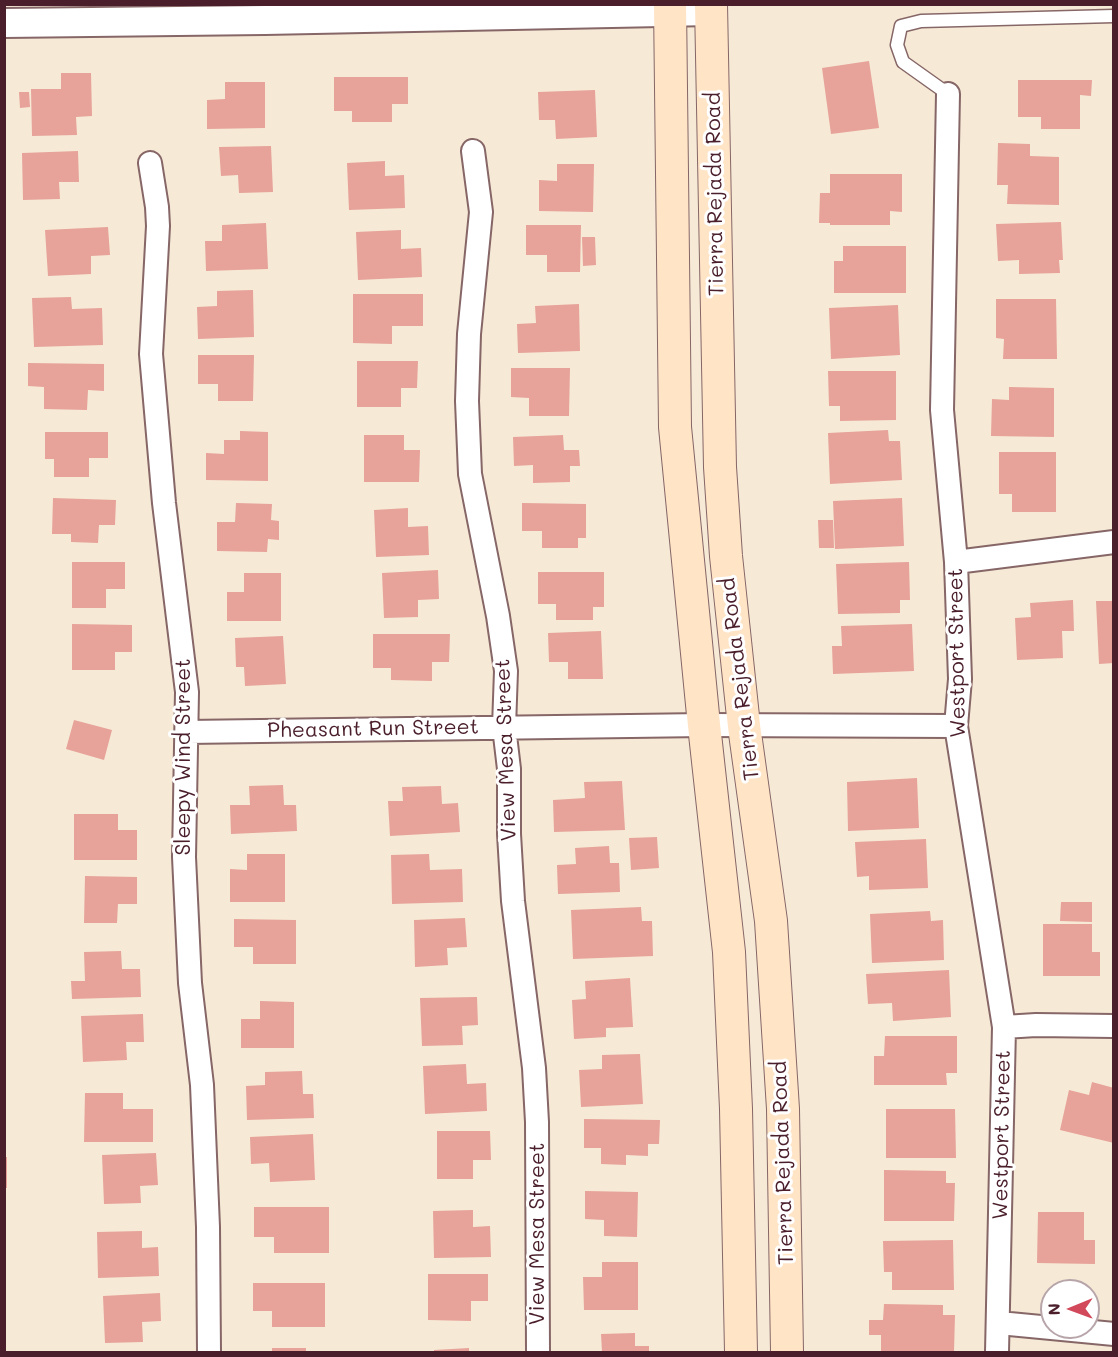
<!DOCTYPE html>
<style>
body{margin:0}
#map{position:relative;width:1118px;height:1357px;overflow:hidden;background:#f6ead6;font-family:Mali,sans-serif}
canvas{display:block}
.frame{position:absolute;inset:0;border:6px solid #4a1f2b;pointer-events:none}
.north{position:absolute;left:1040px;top:1279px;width:60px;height:60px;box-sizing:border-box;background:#fff;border:2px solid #b7a5aa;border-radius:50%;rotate:269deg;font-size:16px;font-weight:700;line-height:24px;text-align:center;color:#4a1f2b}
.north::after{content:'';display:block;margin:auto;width:21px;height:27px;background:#d1495b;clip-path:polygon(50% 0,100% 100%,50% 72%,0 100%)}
</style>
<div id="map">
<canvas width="1118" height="1357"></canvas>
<div class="frame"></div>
<div class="north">N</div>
</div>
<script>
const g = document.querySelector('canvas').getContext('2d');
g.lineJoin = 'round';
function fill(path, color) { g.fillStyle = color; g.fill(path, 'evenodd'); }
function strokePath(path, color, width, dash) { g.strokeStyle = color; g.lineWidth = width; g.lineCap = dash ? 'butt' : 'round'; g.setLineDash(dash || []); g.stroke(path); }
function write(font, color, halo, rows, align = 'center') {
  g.font = font + ' Mali,sans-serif'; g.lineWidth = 6; g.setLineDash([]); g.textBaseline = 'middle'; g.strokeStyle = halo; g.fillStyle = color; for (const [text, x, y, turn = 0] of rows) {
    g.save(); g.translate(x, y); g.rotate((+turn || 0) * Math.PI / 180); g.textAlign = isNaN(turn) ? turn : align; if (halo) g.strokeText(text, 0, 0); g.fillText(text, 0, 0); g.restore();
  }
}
const building = new Path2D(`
 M869,61L879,128L831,134L822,68Z
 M61,73H91L92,116L76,117L77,135L32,136L31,89H61Z
 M334,77H408V104H392V122H352V111H334Z
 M1018,80H1092L1091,96L1080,95V129H1041V117H1018Z
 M225,82H265V128L207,129V100L225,99Z
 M595,90L597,137L556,139L555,120H539L538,92Z
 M19,92H29L30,107L20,108Z
 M998,143L1030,144V156L1059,157V205L1007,204L1008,185H997Z
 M271,146L273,192L239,193L238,175L221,176L219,147Z
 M78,151L79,182H59L60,199L23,200L22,153Z
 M385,161V176L404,175L405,208L349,210L347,163Z
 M557,164H594L593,212L539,211V180L557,181Z
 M830,174H902V212L890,211V225H830V223H819L820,193H830Z
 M1061,222L1063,260H1059L1060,273L1019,274V260L998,261L996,224Z
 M266,223L268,269L206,271L205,241H222V225Z
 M526,225H581L580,272H547V255H526Z
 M108,227L110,255L91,256V274L48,276L45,230Z
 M401,230V249L421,248L422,277L358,280L356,232Z
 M582,237H595L596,265L583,266Z
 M843,246H906V293H834V261H843Z
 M253,290L254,337L198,339L197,307L217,306V291Z
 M353,294H423V326H392V344L353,343Z
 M71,297L72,309L102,308L103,345L34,347L32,298Z
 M996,299H1056L1057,359H1003L1004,339L996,338Z
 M579,304L580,351L518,353L517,324L536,323L535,306Z
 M898,305L900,355L831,359L829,308Z
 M198,355H254L253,401H218V384H198Z
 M357,361H418L417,388H401V407H357Z
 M28,363L104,364V391L88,390L87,410L44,409V387L28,386Z
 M511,368H570L569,416H529V398L511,397Z
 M828,371H896V420L840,421V406H829Z
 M1009,387L1054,388V437L991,436L992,399L1009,400Z
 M888,430L889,441H900L902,480L830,484L828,433Z
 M240,431L268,432V481L206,480V453L224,454V440H240Z
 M45,432H108V458H89V477H54V459H45Z
 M364,435H404V450H420L419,482H364Z
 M563,435L564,450H579L580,466H570V482L533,483V465L514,466L513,437Z
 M999,452H1056V512H1012V494H999Z
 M53,498L116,500L115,525H99L98,543L71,542V534H52Z
 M902,498L904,546L835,549L833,501Z
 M236,503L272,504L271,520L279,521V540L268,539L267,552L217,551V522H235Z
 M522,503L586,504V538H578V548H542V531H522Z
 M408,508V527L428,526L429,555L376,557L374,510Z
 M818,520H833L834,548H819Z
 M72,562H125V589H106V608H72Z
 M909,562L910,600H900V613L838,614L836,564Z
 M438,570L439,599L418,600V617L384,618L382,573Z
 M538,572H604V607H593V620H556V604H538Z
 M244,573H281V621H227V592H244Z
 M1073,600L1074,631H1062L1063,658L1017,660L1015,618L1031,617L1030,603Z
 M1096,601H1114V663L1099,664Z
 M72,624L132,625V652H115V670H72Z
 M912,624L914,671L833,674L832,646H842L841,626Z
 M601,631L603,679H568V662H549L548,633Z
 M373,634H450L449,662H432V681L391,680V668H373Z
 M283,636L286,684L245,686L244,667H236L235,638Z
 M74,720L112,730L104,760L66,749Z
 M917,778L919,828L848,831L847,782Z
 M622,781L625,830L554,832L553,800L585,798L584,782Z
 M283,785L284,805H296L297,831L231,834L230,805H250L249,786Z
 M441,786L442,804L458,803L460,832L390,836L388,801H403L402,787Z
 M74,814H118V830H137V860H74Z
 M657,837L659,868L631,870L629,838Z
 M926,839L928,888L869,890V876L857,877L855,842Z
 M609,846L610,863H619L620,892L558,894L557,865L576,864L575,848Z
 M247,854H285V902H230V869L247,870Z
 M429,854L430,870L462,869L463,902L392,904L391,855Z
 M85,876L137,877V904H118L117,923H84Z
 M1061,902H1092V922L1060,921Z
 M641,907L642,921H652L653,956L573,959L571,910Z
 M930,911L931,921L943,920L944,960L872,963L870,914Z
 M465,918L467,947L447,948L448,965L415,967L414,920Z
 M234,919L296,920V964H253V947H234Z
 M1043,924H1092V952H1100V976H1043Z
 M121,951L122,969H140L141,997L72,999L71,981H85L84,952Z
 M949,970L951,1017L893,1021L892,1003L868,1004L866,974Z
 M630,978L633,1027L606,1028V1037L574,1039L572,1000L586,999L585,981Z
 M477,997L478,1025L462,1026L463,1045L422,1046L420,998Z
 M260,1001L294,1002V1048H241V1019H260Z
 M143,1014L144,1042H126L127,1060L83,1062L81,1016Z
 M885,1036H957V1073H946L947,1085H874V1056H884Z
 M640,1054L643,1104L581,1107L579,1070L602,1069V1055Z
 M466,1064L467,1084L486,1083L487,1111L425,1114L423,1066Z
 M302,1071L303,1094H313L314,1118L247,1120L246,1086L265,1085V1072Z
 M1092,1082L1114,1088V1143L1060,1130L1069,1090L1089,1095Z
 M85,1093H123V1109H153V1142H84Z
 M886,1109H955L956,1158H886Z
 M584,1119L660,1120L659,1144H648V1156L626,1155V1165L601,1164V1148H584Z
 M437,1131H490L491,1160H473V1179H437Z
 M313,1134L315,1180L270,1182L269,1163L251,1164L250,1137Z
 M156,1153L158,1185L140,1186L141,1203L104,1204L102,1155Z
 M4,1157H7V1188H4Z
 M884,1170L946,1171V1183H955L954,1221H884Z
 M585,1191L638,1192L637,1237L604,1236V1220L585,1219Z
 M254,1207H329V1253H274V1237H254Z
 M473,1210V1227L490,1226L491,1257L434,1258L433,1211Z
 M1038,1212H1084V1240H1095V1264L1037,1263Z
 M142,1231V1248L158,1247L159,1276L98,1278L97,1232Z
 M953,1240L954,1290H892V1272H884L883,1241Z
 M602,1262H638V1310H584L583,1277H602Z
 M428,1274H488V1301H471V1321L428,1320Z
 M253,1283H325V1327H272V1311H253Z
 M160,1293L161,1321L142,1322L143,1342L105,1343L103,1296Z
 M884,1304L943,1305V1315H955L954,1352H881V1335H869V1320H883Z
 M635,1333V1346H649V1352H602L601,1334Z
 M272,1348H306V1352H272Z
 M469,1348V1352H434V1350Z`);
const service = new Path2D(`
 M948,94L903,62L897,45L901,26L921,21L1114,16`);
const minor = new Path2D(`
 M948,94L942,410L956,562L960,679L956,726L1004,1027L997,1352
 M473,151L481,212L469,334L467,401L470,474L498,616L506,671L504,727L509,769V834L513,901L534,1068L537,1122L538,1352
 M150,163L157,207L158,226L151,354L164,503L187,692L184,857L190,983L202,1085L208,1227L209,1352
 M956,562L1114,542
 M187,732L704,725L956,726
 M1004,1027L1036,1025L1114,1026
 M999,1323L1114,1334`);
const tertiary = new Path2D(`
 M4,23L265,20L711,11`);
const secondary = new Path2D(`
 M670,4L675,427L704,725L729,952L736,1109L741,1352
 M711,4L720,467L726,556L744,726L771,921L783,1109L787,1352`);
const streetNames = [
 ["Tierra Rejada Road",715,194,-91],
 ["Westport Street",957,653,-91],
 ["Tierra Rejada Road",740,679,-97],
 ["Pheasant Run Street",373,729,-1],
 ["View Mesa Street",506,750,-92],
 ["Sleepy Wind Street",184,757,-90],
 ["Westport Street",1002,1135,-89],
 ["Tierra Rejada Road",783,1163,-92],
 ["View Mesa Street",538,1234,-90]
];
fill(building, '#e7a29a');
strokePath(service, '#866667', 15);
strokePath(minor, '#866667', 26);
strokePath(tertiary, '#866667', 32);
strokePath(secondary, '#866667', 34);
strokePath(service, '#fff', 12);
strokePath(minor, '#fff', 22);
strokePath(tertiary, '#fff', 28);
strokePath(secondary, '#ffe4c6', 32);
write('21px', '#4a1f2b', '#fff', streetNames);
</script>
